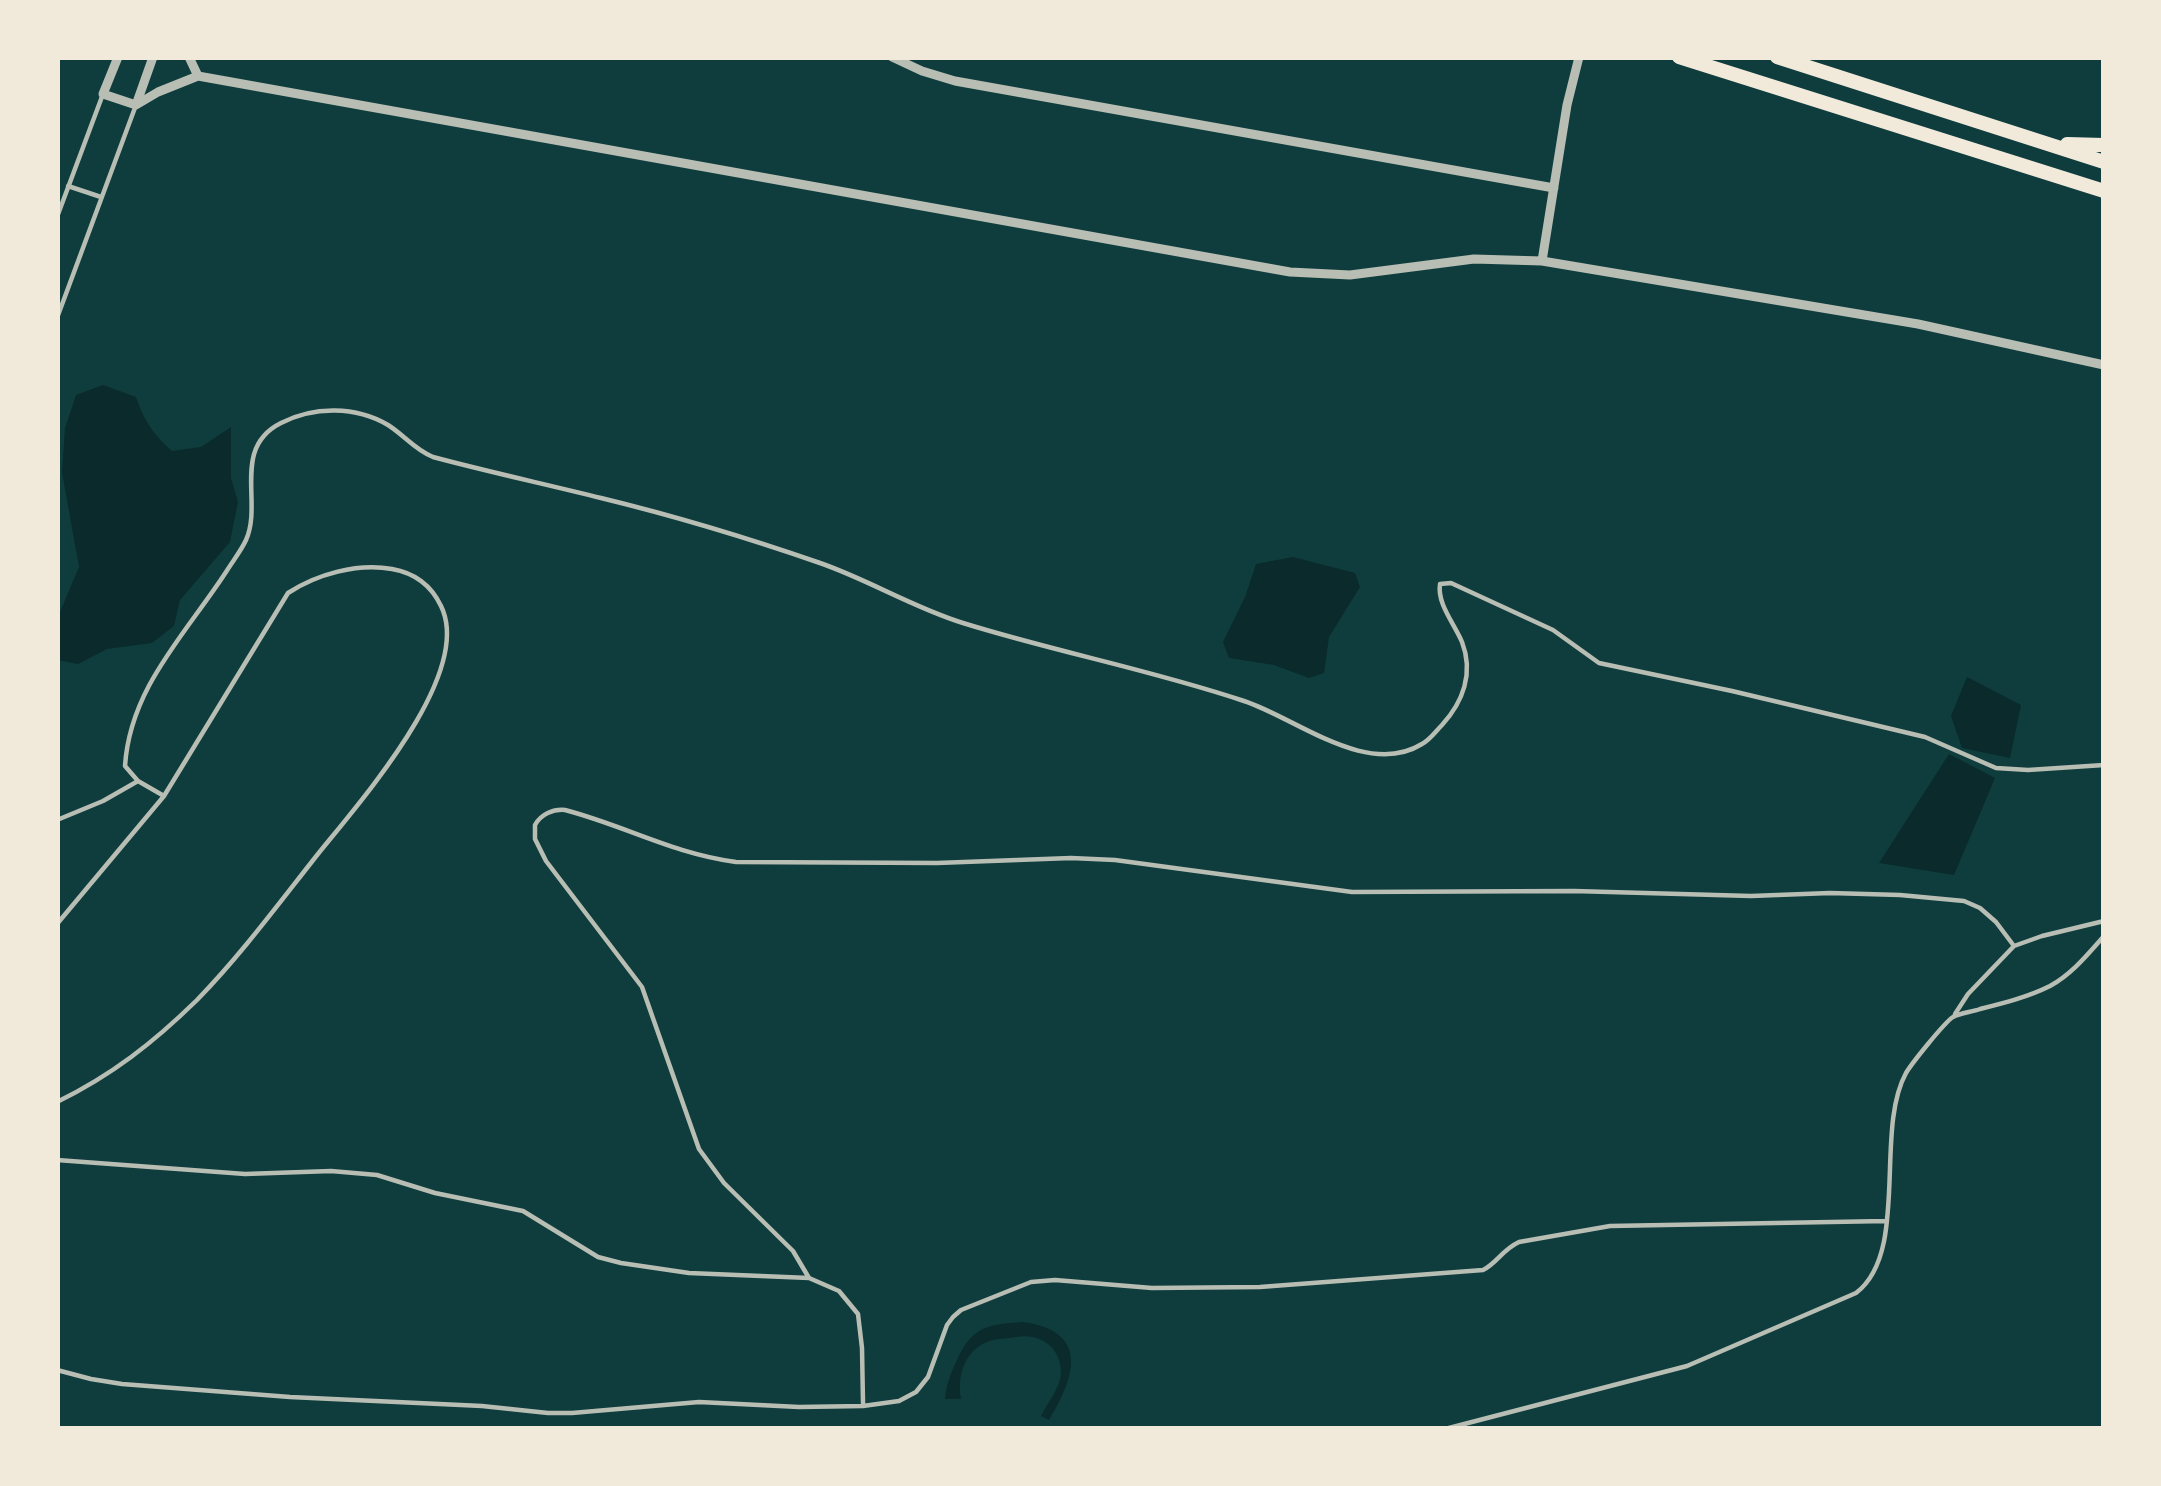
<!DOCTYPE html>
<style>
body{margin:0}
#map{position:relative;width:2161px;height:1486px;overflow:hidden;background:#0f3d3e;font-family:"Fira Sans",sans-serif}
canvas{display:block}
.frame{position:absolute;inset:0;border:60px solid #f1e9da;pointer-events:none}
</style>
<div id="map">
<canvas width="2161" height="1486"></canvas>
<div class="frame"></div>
</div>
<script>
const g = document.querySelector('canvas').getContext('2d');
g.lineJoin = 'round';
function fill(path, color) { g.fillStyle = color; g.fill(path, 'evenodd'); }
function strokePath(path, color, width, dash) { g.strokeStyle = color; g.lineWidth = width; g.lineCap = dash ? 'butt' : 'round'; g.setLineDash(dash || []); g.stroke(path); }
const water = new Path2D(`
 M103,385L136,397C144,421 154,435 172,451L201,447L231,427V478L238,502L230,542L180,600L174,626L152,643L107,649L78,664L57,660V619L79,567L62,472L65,428L76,395Z
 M1293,557L1355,573L1360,587L1329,637L1324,673L1309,678L1274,665L1229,658L1223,642L1245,597L1256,564Z
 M1967,677L2021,705L2010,758L1962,748L1951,716Z
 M1949,754L1995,778L1954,875L1879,863Z
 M1023,1322C1089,1331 1076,1376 1049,1420L1041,1416C1047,1404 1061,1386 1061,1373C1061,1346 1039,1333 1016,1337C1006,1339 996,1338 987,1342C964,1351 957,1377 961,1399H945C946,1385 951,1373 957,1360C973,1325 988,1325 1023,1322Z`);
const service = new Path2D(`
 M68,186L101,197
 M57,217L103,94
 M57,318L136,105
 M164,796L138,781L125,766C130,688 185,635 226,572C232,562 241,551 246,540C263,503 231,448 281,423C314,406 356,406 388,425C404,435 415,450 433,457C489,472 545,484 601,498C675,516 748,538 820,563C869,580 914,608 963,623C1056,652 1152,670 1244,701C1296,718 1367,778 1422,744C1430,740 1436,731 1442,725C1463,702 1474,673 1462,642C1454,623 1437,604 1440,584L1451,583L1553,630L1599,663L1732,691L1925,737L1996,768L2028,770L2104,765
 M57,820L103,801L138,781
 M57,924L164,796L288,593C317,574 357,563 392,569C415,573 431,585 441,606C475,675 355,807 314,859C277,906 239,957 197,1000C153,1043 112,1075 57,1102
 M1955,1014L1968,994L2014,946
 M57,1160L245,1174L331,1171L377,1175L435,1193L523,1211L598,1257L621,1263L689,1273L809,1278L839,1291L858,1314L862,1348L863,1403
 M809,1278L793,1251L724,1183L699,1149L642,987L546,861L535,839V825C541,814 553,809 565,810C626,826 671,853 736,862L937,863L1071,858L1115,860L1352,892L1574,891L1751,896L1830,893L1900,895L1964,901L1980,908L1996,922L2014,946L2042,936L2104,921
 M57,1370L91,1379L122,1384L290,1397L482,1406L548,1413H572L699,1402L799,1407L863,1406L899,1401L916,1392L928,1377L947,1325L953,1317L961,1310L1031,1282L1055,1280L1152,1288L1260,1287L1483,1270C1497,1263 1502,1250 1519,1242L1610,1226L1886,1221
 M1445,1429L1687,1366L1856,1293C1910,1252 1874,1131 1906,1073C1912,1063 1944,1023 1953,1017C1960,1013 1972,1012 1980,1009C2004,1003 2028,997 2050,986C2072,974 2088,954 2104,936`);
const minor = new Path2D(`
 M118,57L103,94L136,105
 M189,57L198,76
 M892,57L922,71L955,81L1554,188
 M136,105L158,92L198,76L1290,272L1350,275L1474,259L1542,261L1918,324L2104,365
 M136,105L153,57
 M1542,261L1567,105L1579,57`);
const primary = new Path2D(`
 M1679,57L2104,191
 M1777,57L2104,162
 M2067,144L2104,145`);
fill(water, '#0a2a2b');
strokePath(service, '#b8beb3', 4.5);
strokePath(minor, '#b8beb3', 9);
strokePath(primary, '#f1e9da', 14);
</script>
